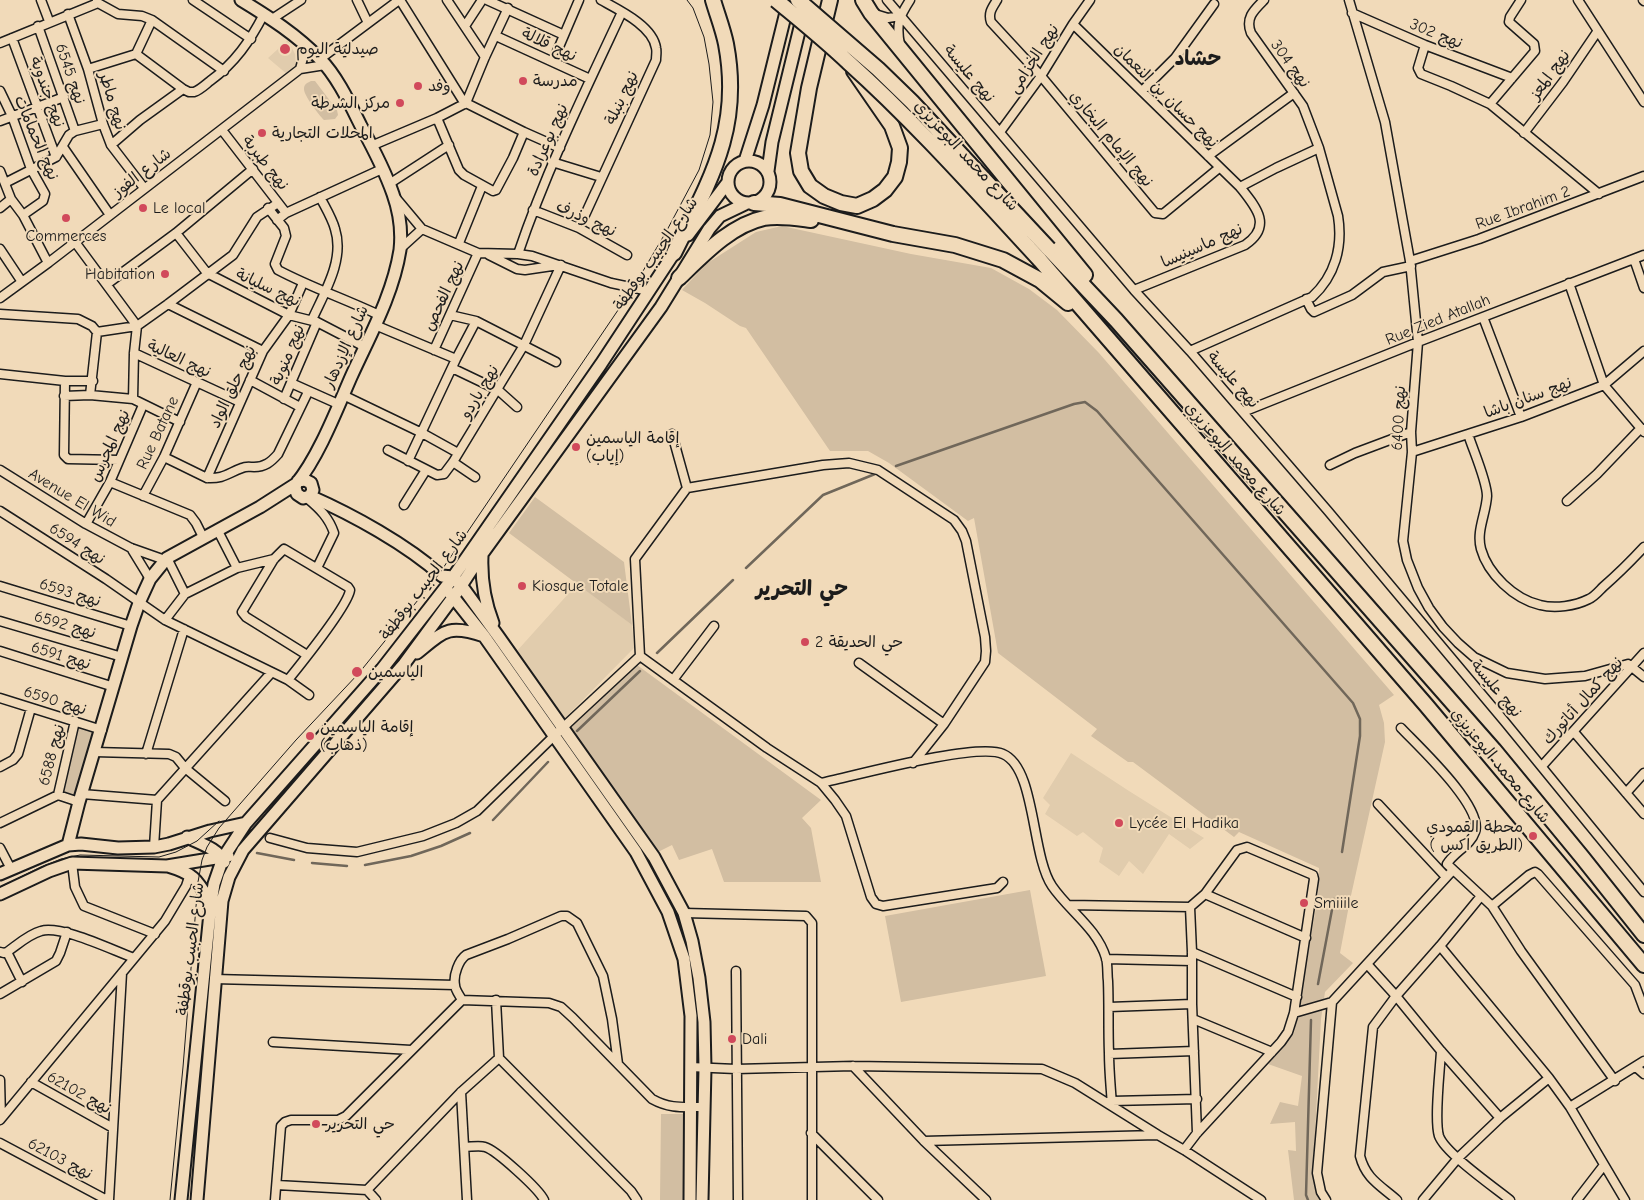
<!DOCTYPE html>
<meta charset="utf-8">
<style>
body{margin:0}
canvas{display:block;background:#f1dab9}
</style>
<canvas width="1644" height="1200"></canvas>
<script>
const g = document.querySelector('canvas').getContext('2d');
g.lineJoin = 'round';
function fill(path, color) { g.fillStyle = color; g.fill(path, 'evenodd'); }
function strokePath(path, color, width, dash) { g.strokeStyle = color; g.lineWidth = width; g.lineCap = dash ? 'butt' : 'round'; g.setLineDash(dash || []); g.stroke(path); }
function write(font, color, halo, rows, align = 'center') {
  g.font = font + ' "Comic Neue","Playpen Sans Arabic",sans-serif'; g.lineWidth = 4; g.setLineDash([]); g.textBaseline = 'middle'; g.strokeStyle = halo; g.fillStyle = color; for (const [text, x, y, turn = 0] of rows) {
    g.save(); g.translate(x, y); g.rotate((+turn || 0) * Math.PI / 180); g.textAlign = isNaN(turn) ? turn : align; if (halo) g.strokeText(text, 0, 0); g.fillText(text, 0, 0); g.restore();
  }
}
const built = new Path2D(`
 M288,40L300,64L288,75L268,58Z
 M578,583L632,625L634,648L565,718L516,652Z
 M1071,753L1129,791L1204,838L1190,849L1169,834L1143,874L1129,861L1119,876L1099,862L1103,848L1083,832L1077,836L1045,814L1050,805L1043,798Z`);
const green = new Path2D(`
 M311,81H315L337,110L338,115L335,119L324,120C319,115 304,96 304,89C304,84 307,83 311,81Z
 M782,226L911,254L991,268L1029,289L1057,310L1099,353L1394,695L1379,705L1384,723L1385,742L1350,900L1340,953L1353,963L1325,992L1321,1019L1313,1173L1317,1194L1321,1200H1294L1288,1150L1296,1151L1295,1122L1270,1124L1280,1102L1298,1106L1302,1076L1268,1064L1294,1033L1318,896L1319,868L1239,832L1234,837L1133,762H1128L1091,736L1097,729L998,653L974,518L968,521L889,463L868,451H830L746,328L740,326L705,303L682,290L706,264L756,232Z
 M535,497L624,562L632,625L509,533Z
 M637,665L821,800L802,818L811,828L821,882H724L712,849L679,860L672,845L658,852L571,727Z
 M73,725L95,731L74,802L54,796Z
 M1030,890L1046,976L901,1002L885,916Z
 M661,1114H684L683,1200H660Z`);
const stream = new Path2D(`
 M896,466L1074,404L1085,402L1097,411L1353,703L1360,719V736L1342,852
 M746,568L823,495L875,474
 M657,653L733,580
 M577,731L640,671
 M493,820L548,762
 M257,853L294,860
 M312,863L347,866
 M365,865L411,856L441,846L470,833
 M1318,984L1334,899
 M1308,1200L1306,1195L1311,1020`);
const street = new Path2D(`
 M41,0L49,21
 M193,0L251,39
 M357,0L368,23
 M400,0L465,104
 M447,0L485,57
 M487,0L564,35
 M887,0L1134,290L1190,351L1328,511L1505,722L1644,892
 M997,0C992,8 988,13 991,22L1041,76L1155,213L1163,214L1219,168
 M1349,0L1385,122L1410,261L1418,342L1411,432L1412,452L1403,541L1407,560L1418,588L1429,608L1443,627L1458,643L1474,657L1507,673L1545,679L1585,676L1628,664L1644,677
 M1578,0L1644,102
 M1643,0L1644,1
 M98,3L118,14L142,16L152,20L224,71
 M1352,13L1425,45L1512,78
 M68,14L88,69L103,124L111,145L144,188
 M875,14L888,18L900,16
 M272,19L301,0
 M1073,24L1240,187C1256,207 1273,226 1245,245L1134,290
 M38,26L75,131
 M465,26L482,0
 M496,36L590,79
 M12,38L56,157
 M0,43L98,3L97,0
 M900,45C896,24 899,17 910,0
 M1425,45L1418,68L1421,74L1451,86L1490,104L1599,194
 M136,54L183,89L189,92H194C200,90 205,85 210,81C235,63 250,41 264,14
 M320,59L399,0
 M553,61L579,0
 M88,69L136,54L152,20
 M300,69L306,47
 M0,91L12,116L31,169L45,194L43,201L23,215
 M1142,91L1175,58L1214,4
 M466,103L524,132L560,148
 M1490,104L1535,51L1534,44L1509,22L1510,17L1521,0
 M437,118L459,170L464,175L493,191L496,190L513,158L524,132
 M0,121L64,97
 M222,130L286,213
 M1000,132L1041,76L1073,24L1090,0
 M1524,133L1563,82L1597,32
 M111,145L140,120L183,89
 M371,146L437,118L466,103L485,57L508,8
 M63,147L110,215
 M1208,156L1294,93
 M552,162L601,177
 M0,171L11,199L23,215L48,263
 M5,183L56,157L69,135L75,131L103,124
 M389,184L449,145
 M1240,187L1276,168L1319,148
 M396,198L422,229L478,253L518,254L532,256L611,283L649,291
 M0,208L11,199
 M268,208L284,228L286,236L275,264L278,270C310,287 345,299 379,315
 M533,210L579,228L627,255
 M277,220L286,213L382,169
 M579,228L656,60C656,56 657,51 656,48C653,26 619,10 601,0
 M176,233L207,273L289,315L317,322L365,347
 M75,242L137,326L134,353L133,399L180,422
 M459,243L482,186
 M0,249L22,282
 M400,249L422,229
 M518,254C546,171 585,91 622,12
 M489,255L517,269L525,270L559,265
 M1634,259L1644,288
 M1410,261L1479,239L1644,176
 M1569,283L1604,385L1644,432
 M107,284L176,233L253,169
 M0,298L48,263L300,69L325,65
 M1306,299L1311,309L1314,312L1352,295L1383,272L1411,266
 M168,304L263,351
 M0,314L78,319L92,326L97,332L90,395
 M450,315L476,321L556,362
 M1483,317L1521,417
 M312,320C324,293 345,260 335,229C332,218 325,207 320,197
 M375,325L456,359
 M97,332L137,326L168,304L233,255L257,217L278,203
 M434,350L478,253
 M1190,351L1312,297C1335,276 1343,247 1338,216L1319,148L1303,106L1251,33C1245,18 1254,10 1264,0
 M134,353L240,402
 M452,368L498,390L517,407
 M0,374L65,381H93
 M250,380L300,407
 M65,381L64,455L68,459L119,460
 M291,383L338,404
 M343,395L422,433L458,453
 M64,396L90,395L133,399
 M284,399L317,322
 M1243,412L1418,342L1644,255
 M672,434L687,488
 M1468,434C1473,450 1487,481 1487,496C1486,514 1476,531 1481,549C1488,574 1514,599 1540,605C1555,609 1575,606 1589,599C1594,597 1599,591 1603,587C1618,574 1631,561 1644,547
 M388,450L437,475L444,474L453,462L524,345L561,265
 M1412,452L1521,417L1604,385L1644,351
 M164,457L207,478C224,479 228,473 242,468C246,466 250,467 254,467C265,467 271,462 278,454L308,392
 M408,461L456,359L476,321
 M453,462L475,477
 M1330,465L1355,453L1411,432
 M0,470L86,524L131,548L165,560
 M207,478L263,351L289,315L303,283
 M110,482L190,515L196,523L203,537
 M143,496L164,457L197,382
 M308,499C320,509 329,518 334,533L317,568
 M1567,501L1597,474L1641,428
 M404,505L426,470
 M0,511L106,579L165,620L288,680L309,695
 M86,524L110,482L143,405
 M218,531L237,568
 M131,548L150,579
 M167,558L185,594
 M0,586L131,626
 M165,620L185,594L237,568L274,559
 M0,621L122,657
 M0,651L114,687
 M640,656L635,559L687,488L823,465L849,463L878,470L954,520L962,531L966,541L985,637L986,651L985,662L944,724L913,763
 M640,656L767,748L821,783L835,800L846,816L871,897L876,904L883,906L997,888L1003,882
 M859,663L944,724
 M288,680C300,665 348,606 350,590L348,587L284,549L274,559L242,612L246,617L307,655
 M673,680L714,626
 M0,698L102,730
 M1401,728C1418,746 1484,807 1475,832C1471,845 1453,853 1447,864L1492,906L1521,951L1615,1081
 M1574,732L1644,814
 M95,752L169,754L176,757L185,768L225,801
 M146,754L184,629
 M1542,766L1644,653
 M0,767L13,760L18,754L31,708
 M821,783C854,776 977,742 1003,754C1036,768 1031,855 1052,886C1069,911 1097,928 1106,958C1108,965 1107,974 1108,981C1109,1005 1108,1029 1109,1053C1109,1071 1111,1089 1112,1106
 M1626,793L1644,773
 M82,794L157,800
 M58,795L75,721
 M58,795L79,802
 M1378,804L1446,877
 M0,823L58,795
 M270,838L307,848L357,852L423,836L456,823L477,811L555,735L640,656
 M154,847L157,800L271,673
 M0,848L11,869
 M72,863L75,887L84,906L155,934
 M1205,894L1306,938
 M1069,905L1190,907L1205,894L1237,850L1247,847L1313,875L1314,879L1294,1013L1288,1032L1281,1042L1197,1133L1184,1150
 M1492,906L1529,875L1535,872L1538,874L1635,985L1644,1009
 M1190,907L1192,952V1004L1197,1133
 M684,913L806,916L812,923V1200
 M1440,946L1549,1078L1570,1107L1625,1200
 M0,952L4,953L7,952C17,945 29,934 41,931C61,925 112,950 134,958
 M7,952L22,982
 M1192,952L1297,997
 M1106,959L1192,961
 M1367,964L1396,996L1441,1051L1500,1118
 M736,971L738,1200
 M214,979L455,985
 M0,994L56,961L60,953L67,932
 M462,1000C460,996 455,990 455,985C453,975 459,960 466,955L508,939L561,916H567L577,923L603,976L612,1019L618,1064
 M496,1000L499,1058L631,1191L637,1200
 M1109,1007L1192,1004
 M1294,1013L1332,1002L1453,870
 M1193,1019L1272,1052
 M273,1042L411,1050
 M1441,1051C1440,1071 1434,1120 1439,1136C1445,1153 1494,1187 1510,1200
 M1109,1054L1194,1051
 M853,1066L924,1141L986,1200
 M690,1067L736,1069L853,1066L1042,1069L1075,1083L1158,1135L1184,1150L1261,1200
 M1636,1067L1644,1074
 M0,1080L1,1118
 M31,1082L113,1128
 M461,1092L467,1200
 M1112,1101L1197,1099
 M1570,1107L1644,1061
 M0,1120L165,921L186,886L190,874
 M811,1133L878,1200
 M924,1141L1157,1135
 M0,1143L107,1200
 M465,1147C471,1147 479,1145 485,1147C496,1150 539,1189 544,1200
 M277,1185L367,1190L376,1200
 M367,1190L461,1092L499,1058
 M109,1200L122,973
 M275,1200L281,1126L285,1122L291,1120H338L346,1116L462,1000L549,1003L561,1007L573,1018L652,1099C670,1109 683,1107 703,1107
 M1326,1200L1321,1192L1317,1173L1332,1002
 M1397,1200C1380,1185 1366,1179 1360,1156L1373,1027L1396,996L1440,946L1481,896
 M1423,1200L1458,1158L1500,1118L1549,1078
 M1577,1200L1604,1165`);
const secondary = new Path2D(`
 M241,0C269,17 297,35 320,59C337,76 350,104 361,126C373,148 385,171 393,194C399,211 402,232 400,250C393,295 369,337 351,377C337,409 318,458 296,484L295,488L297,494L303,498L310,496L313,490L311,483L305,480L298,481
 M728 182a21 21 0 1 1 42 0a21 21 0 1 1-42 0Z
 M745,161L763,105L789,0
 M768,171L772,142L803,15
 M688,235L728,182
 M310,496C353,515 406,544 442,576
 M482,556C481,580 484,600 493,623
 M442,576L453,577L461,585L498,636L654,857L684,913L692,941L699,978L704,1022L705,1068L702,1200
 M450,593L484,636L636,852L668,912L684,959L691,1016L690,1200
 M417,653C444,631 448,624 484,636
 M187,837C199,843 219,849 224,862
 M68,845L79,802L131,626L139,603L150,579L167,558L260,507L296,484
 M168,866C195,874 197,880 211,903
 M0,874L68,845L81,844L118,848L154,847L169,844L210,831L246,823
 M0,894L49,871L72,863L167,866L228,856
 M181,1200L211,903L214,884L223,858L246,823L382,669L449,583L601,364L678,247
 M197,1200L222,901L229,877L243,850L404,664L457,592L482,554L661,307L709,229L720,216L745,204`);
const highway = new Path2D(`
 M830,0L809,88L798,153L801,171L810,186L824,196L841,203L857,206L873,199L885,190L895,177L899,162L900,148L892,126L854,71
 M863,0L871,13L1085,275
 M754,203L780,205L893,234L955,245L1003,260L1040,280L1068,303
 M1049,249L1116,320L1494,750L1582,857L1644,935
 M674,253C710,180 742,129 726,44C723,29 717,14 713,0
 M1039,259L1426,705L1644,965
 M679,278C703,255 731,225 764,218C779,215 796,218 811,220`);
const tram = new Path2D(`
 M0,887L41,867L61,859L80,855L159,857L176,852L197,841L219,821
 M170,1200L183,1067L198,882L202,860L207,847L219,828L296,740L359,673L439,574L633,288L666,232L699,170L710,135L713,102L709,64L704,37L693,8L687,0`);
const highwayBridge = new Path2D(`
 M776,0C800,20 825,40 848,62C916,123 977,192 1039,259
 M798,0L878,69L912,102L1049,249`);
const markers = [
 [285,49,6,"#d1495b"],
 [523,81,5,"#d1495b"],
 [418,86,5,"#d1495b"],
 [400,103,5,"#d1495b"],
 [262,133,5,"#d1495b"],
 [143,208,5,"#d1495b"],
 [66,218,5,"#d1495b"],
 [165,274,5,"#d1495b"],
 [576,447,5,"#d1495b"],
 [522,586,5,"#d1495b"],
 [805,642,5,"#d1495b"],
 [357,672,6,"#d1495b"],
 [310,736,5,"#d1495b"],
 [1119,823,5,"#d1495b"],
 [1533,836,5,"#d1495b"],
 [1304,903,5,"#d1495b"],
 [732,1039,5,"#d1495b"],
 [316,1124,5,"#d1495b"]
];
const streetNames = [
 ["نهج 302",1436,34,22],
 ["نهج قلالة",549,45,25],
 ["نهج الخزامى",1034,59,-57],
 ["نهج 304",1290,64,54],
 ["نهج 6545",70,74,71],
 ["نهج عليسة",969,74,50],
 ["نهج المعز",1550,75,-54],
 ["نهج جندوبة",47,92,70],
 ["نهج حسان بن النعمان",1166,96,45],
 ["نهج بنبلة",622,98,-65],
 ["نهج ماطر",112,101,73],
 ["نهج الحمامات",36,138,67],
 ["نهج الإمام البخاري",1111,139,50],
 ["نهج بوعرادة",548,140,-66],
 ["شارع محمد البوعزيزي",966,156,47],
 ["نهج طبربة",265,163,52],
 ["شارع الفوز",142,173,-38],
 ["Rue Ibrahim 2",1523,208,-20],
 ["نهج وذرف",586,219,25],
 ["نهج ماسينيسا",1202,246,-24],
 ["شارع الحبيب بوقطفة",656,254,-55],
 ["نهج سليانة",268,288,25],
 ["نهج الفحص",444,296,-65],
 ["Rue Zied Atallah",1438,320,-22],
 ["شارع الإزدهار",346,347,-66],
 ["نهج منوبة",288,355,-67],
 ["نهج العالية",179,359,25],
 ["نهج عليسة",1233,380,49],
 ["نهج حلق الواد",233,387,-65],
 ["نهج باردو",480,392,-59],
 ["نهج سنان باشا",1528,398,-20],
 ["نهج 6400",1399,418,-87],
 ["Rue Batane",158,433,-65],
 ["نهج المحرس",110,446,-66],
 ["شارع محمد البوعزيزي",1235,459,49],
 ["Avenue El Wid",72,498,31],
 ["نهج 6594",77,544,33],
 ["شارع الحبيب بوقطفة",424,585,-53],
 ["نهج 6593",70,593,17],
 ["نهج 6592",65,625,16],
 ["نهج 6591",61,656,17],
 ["نهج عليسة",1496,689,50],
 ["نهج 6590",55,701,17],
 ["نهج كمال أتاتورك",1583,701,-48],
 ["نهج 6588",52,755,-75],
 ["شارع محمد البوعزيزي",1500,766,50],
 ["شارع الحبيب بوقطفة",191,949,-83],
 ["نهج 62102",79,1093,29],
 ["نهج 62103",60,1159,28]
];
const poiNames = [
 ["صيدلية اليوم",296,49],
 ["مدرسة",533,81],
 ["وفد",428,86],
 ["مركز الشرطة",390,103,"right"],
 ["المحلات التجارية",272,133],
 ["Le local",153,208],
 ["Commerces",66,236,"center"],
 ["Habitation",155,274,"right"],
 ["إقامة الياسمين",586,438],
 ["(إياب)",586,456],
 ["Kiosque Totale",532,586],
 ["حي الحديقة 2",815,642],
 ["الياسمين",368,672],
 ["إقامة الياسمين",320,727],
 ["(ذهاب)",320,745],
 ["Lycée El Hadika",1129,823],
 ["محطة القمودي",1523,827,"right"],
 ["( الطريق اكس)",1523,845,"right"],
 ["Smiiile",1314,903],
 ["Dali",742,1039],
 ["حي التحرير",326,1124]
];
const districtNames = [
 ["حشاد",1198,59],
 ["حي التحرير",802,589]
];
fill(built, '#e1ccad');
fill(green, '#d2bea2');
strokePath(stream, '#70675a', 2.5);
strokePath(street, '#1c1c1c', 11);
strokePath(secondary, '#1c1c1c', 15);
strokePath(highway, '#1c1c1c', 18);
strokePath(street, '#f1dab9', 8);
strokePath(secondary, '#f1dab9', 11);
strokePath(highway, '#f1dab9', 14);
strokePath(tram, '#1c1c1c', 1);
strokePath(highwayBridge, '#1c1c1c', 18, []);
strokePath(highwayBridge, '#f1dab9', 14);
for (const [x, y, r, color] of markers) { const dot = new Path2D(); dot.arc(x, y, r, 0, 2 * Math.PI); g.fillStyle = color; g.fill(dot); strokePath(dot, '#f1dab9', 2); }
write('16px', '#1c1c1c', '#f1dab9', streetNames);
write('16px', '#1c1c1c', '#f1dab9', poiNames, 'left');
write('bold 21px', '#1c1c1c', '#f1dab9', districtNames);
</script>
